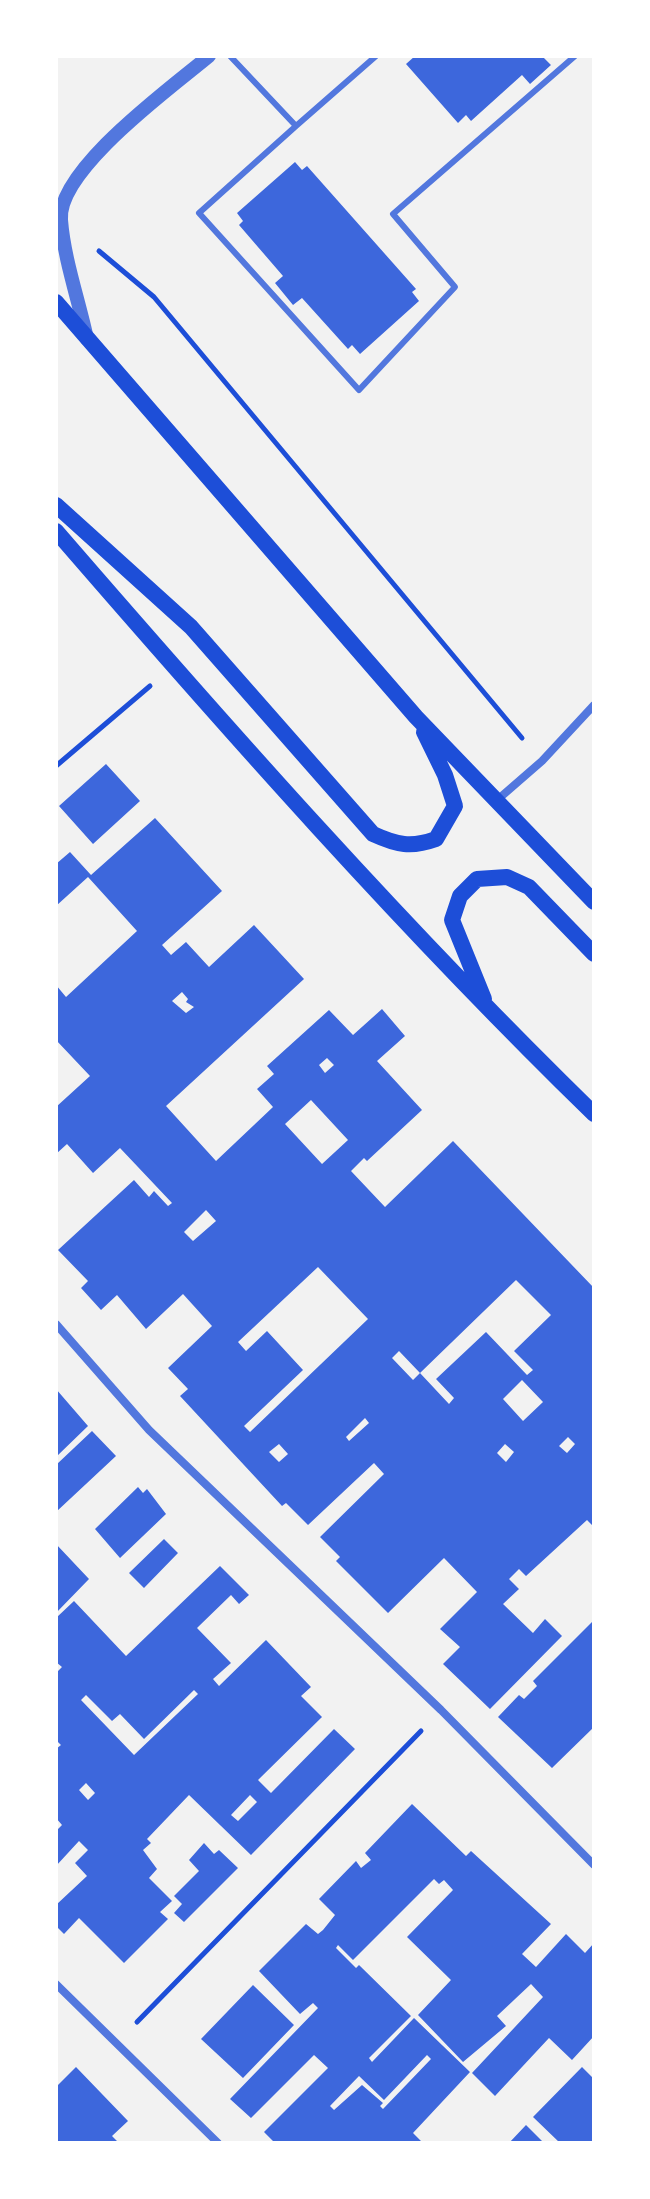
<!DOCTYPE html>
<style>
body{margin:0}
#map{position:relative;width:650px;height:2199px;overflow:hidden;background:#f2f2f2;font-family:"Alegreya Sans",sans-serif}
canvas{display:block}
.frame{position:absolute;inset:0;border:58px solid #fff;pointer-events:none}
</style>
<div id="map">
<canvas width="650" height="2199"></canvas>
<div class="frame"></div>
</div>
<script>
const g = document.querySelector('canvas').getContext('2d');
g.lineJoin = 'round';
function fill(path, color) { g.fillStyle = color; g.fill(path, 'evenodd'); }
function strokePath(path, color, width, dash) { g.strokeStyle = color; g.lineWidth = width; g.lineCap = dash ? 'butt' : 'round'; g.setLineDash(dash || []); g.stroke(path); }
const building = new Path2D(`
 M415,56H542L551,65L530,84L522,75L471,121L466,115L458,123L406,64Z
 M295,162L302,170L307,166L416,289L412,292L419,301L360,354L352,345L348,349L302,298L293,305L275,283L283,276L239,225L243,221L237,213Z
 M106,764L140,801L93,844L59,806Z
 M155,818L222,891L162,945L171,955L186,942L209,967L254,925L304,979L166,1106L216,1161L273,1107L257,1089L274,1074L267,1066L329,1010L353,1035L382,1009L405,1036L377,1061L422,1110L367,1161L364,1158L351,1171L385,1207L453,1141L594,1288V1527L587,1520L526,1576L519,1569L509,1579L519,1589L503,1604L533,1633L545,1619L562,1636L490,1709L443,1664L460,1647L440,1629L477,1592L444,1558L388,1613L336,1561L340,1557L320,1537L384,1474L374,1463L308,1525L286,1503L282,1506L180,1396L188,1389L168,1368L212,1326L183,1294L146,1329L117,1295L101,1310L81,1288L88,1281L58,1250L134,1180L149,1197L154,1191L168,1206L172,1203L120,1148L93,1173L67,1144L56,1154V1107L90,1076L56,1040V985L66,997L137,931L88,877L56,906V864L70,852L91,875ZM182,992L188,999L186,1002L194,1007L186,1013L172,1001ZM327,1058L334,1065L325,1073L319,1065ZM311,1100L348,1140L322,1164L285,1124ZM206,1210L216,1221L193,1241L184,1232ZM318,1267L368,1319L250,1432L244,1426L303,1370L267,1331L246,1351L238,1342ZM516,1280L551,1315L514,1351L533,1370L527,1375L486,1332L436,1379L454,1398L449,1404L420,1373L413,1380L392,1358L399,1351L420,1373ZM522,1380L543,1402L523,1421L503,1399ZM365,1418L369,1423L349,1441L346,1437ZM568,1437L575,1444L567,1453L559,1446ZM279,1444L288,1454L279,1462L269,1452ZM505,1444L514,1452L506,1462L497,1453Z
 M56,1389L88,1426L56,1457Z
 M92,1431L116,1456L56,1512V1465Z
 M138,1487L143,1493L147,1489L166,1514L120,1558L95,1529Z
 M164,1539L178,1553L144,1588L129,1573Z
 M56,1544L89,1579L56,1613Z
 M220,1566L249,1595L239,1604L231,1595L197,1628L231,1663L213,1679L219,1686L266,1640L311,1687L301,1696L322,1717L258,1780L271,1793L334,1729L355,1749L251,1855L189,1795L147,1839L151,1843L143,1850L157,1869L149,1878L172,1901L160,1912L168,1919L124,1963L79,1918L64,1934L56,1926V1905L87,1876L75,1863L88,1850L79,1841L56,1866V1831L62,1825L56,1818V1749L61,1745L56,1740V1673L62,1667L56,1662V1618L74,1601L126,1656ZM194,1690L198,1694L134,1755L81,1700L86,1695L112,1721L120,1714L144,1739ZM86,1783L95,1793L88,1800L79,1790ZM250,1795L257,1802L238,1821L231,1815Z
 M594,1620V1727L552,1768L498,1717L519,1695L524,1699L537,1686L533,1681Z
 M412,1804L466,1856L471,1851L551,1924L522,1954L536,1967L566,1934L585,1953L594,1943V2036L572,2060L549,2038L495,2096L472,2073L543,1997L531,1984L497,2016L506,2026L463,2062L418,2015L451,1980L407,1937L453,1890L444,1880L439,1884L434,1879L353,1960L338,1945L336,1948L356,1968L359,1965L411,2016L369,2058L372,2062L414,2018L470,2072L413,2133L423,2143H275L264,2132L328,2068L314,2055L251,2118L230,2099L318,2008L313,2003L300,2014L259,1971L306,1924L318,1934L323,1930L335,1915L319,1899L356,1861L361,1868L371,1860L365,1853ZM427,2055L431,2059L383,2109L380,2106L383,2103L362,2085L334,2110L330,2106L359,2076L384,2100Z
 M204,1843L214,1854L219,1850L238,1868L184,1922L174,1913L182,1904L174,1896L199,1871L189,1860Z
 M253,1985L294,2025L243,2078L201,2039Z
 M76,2067L128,2121L112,2136L119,2143H56V2087Z
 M582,2067L594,2079V2143H560L533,2117Z
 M526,2125L544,2143H509Z`);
const path = new Path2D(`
 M99,251L154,297L522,738
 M56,766L150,686
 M137,2022L421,1731`);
const service = new Path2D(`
 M230,56L296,126L199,213L359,390L455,287L393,214L575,56
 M296,126L376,56`);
const minor = new Path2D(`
 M496,801L542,761L594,705
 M56,1324L149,1430L441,1710L594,1865
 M56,1984L218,2143`);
const tertiary = new Path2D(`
 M87,339C79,301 64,259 61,220C57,170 172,87 209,56`);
const secondary = new Path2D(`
 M56,302L416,717L594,902
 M56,505L191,627L373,834C397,845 411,848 436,839L455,806L445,775L424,732
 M56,531C229,731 405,930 594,1114
 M484,999L452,920L460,896L477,879L507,877L529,887L594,954`);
fill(building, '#3d67dc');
strokePath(path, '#1d4ed8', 5);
strokePath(service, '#5277de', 6);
strokePath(minor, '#5277de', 8);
strokePath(tertiary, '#5277de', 14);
strokePath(secondary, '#1d4ed8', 16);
</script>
